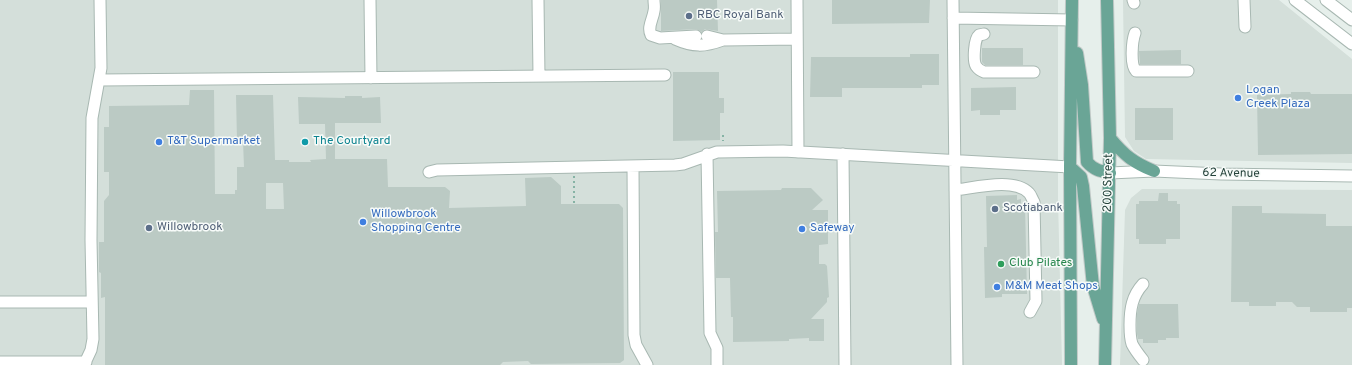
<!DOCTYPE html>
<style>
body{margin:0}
canvas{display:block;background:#e6efeb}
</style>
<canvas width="1352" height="365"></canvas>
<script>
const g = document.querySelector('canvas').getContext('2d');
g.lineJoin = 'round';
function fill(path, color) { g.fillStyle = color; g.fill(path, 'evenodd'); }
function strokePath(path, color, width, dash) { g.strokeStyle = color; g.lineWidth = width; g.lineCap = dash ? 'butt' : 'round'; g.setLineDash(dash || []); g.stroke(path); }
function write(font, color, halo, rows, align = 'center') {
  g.font = font + ' Overpass,sans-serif'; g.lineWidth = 3; g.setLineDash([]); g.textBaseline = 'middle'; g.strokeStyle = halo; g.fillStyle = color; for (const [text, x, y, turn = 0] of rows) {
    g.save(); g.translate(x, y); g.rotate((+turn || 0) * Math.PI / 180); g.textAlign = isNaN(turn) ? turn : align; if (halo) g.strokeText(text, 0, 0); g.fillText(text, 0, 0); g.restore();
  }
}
const built = new Path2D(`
 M0,0H1058V199L1062,365H0Z
 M1123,0H1279L1352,59V163L1146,159L1134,151L1125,137Z
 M1142,189L1352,190V365H1120L1125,210L1131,198Z`);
const building = new Path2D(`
 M661,0H717L718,31L705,29L702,32L696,29L661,31Z
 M832,0H930L929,23L832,24Z
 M982,48H1023V65H985L982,62Z
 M1181,50V64H1140L1139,51Z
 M910,54H939V85H922V88H842V97H810L811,57H910Z
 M673,72H719V98H724V113H720V140L673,141Z
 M1016,87V110H1000V115H980V110L971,111V88Z
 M190,90H214L215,194H235V190H237V167H244L243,141H237L236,95H273L275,160H289V162H311L310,160L326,159L325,124H299L298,97L345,98V96H362V98L380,97L381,123H335V159H387L388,187H445L450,191L449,208L526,206L525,178L551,177L561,186V204H619L623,208L624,360L620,363L531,364L528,361L503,362L500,365H105V297L101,298V273L99,272V242H104V201L109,195V172H104V127H109V106L189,105ZM266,183H283L284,209H266Z
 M1291,92H1310L1311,94H1352V154L1258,155L1257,95L1291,94Z
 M1135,108H1173V140H1135Z
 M782,188H811L823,200L812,210H828V244L819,245V264H825L827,266L829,297L827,298V302L811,319H824V341H809V338L789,339V341L733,342V317H731L730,278H716L715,232H718L717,191L781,190Z
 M1159,193H1168V201H1177V204H1180V239H1166V244H1139V239H1136V204H1139V201H1158Z
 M1017,195V200L1021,199V204H1025L1027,294H1002V297L985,298L984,247H987L986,196Z
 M1232,206H1262V213L1326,214V226H1352V308H1347V312H1310V307H1297L1292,302H1276V306H1249V302H1231Z
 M1139,304H1178L1179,338H1166V340H1158V343H1143V339H1138L1137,334V314Z`);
const path = new Path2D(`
 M723,135V141
 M574,176V204`);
const minor = new Path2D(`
 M370,0L371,78
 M538,0L539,76
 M654,0C654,4 655,7 654,11C653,19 647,27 651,35L660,38L696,36
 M797,0L798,152
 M953,0L957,365
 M1133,0L1134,3
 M1244,0L1245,27
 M1295,0L1352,44
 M1326,0L1352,20
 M953,18L1072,20
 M1135,33C1132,41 1130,65 1136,71H1188
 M984,34L979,35C974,39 973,61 976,66C978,69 981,71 984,72H1034
 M707,36L723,40L797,39
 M675,39C693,47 704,47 723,40
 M100,80L665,75
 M707,154L710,333L717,348V365
 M843,154L845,365
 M633,166L634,335L636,345L647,365
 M429,172L437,170L675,165L683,164L717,152L783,151L1070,167
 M1110,173L1154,171L1221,174L1352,176
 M955,190C974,188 1014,177 1029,193C1031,195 1032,199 1034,202L1036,301L1030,312
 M0,302H92
 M1143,360C1139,355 1135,350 1132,344C1130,338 1130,332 1130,325C1130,309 1132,296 1143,284
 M0,362H86
 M84,365L91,350L93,339L91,240L92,118L101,68L100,0`);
const major = new Path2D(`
 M1077,53L1082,85L1087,162C1094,170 1100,171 1110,173
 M1110,138C1124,155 1134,163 1154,171
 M1070,167L1081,177L1083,186L1093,286L1103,319
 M1071,365L1070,167L1072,0
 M1105,365L1110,138L1107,0`);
const markers = [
 [689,16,4,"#5c6f8a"],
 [1238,98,4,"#3f7fe0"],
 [159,142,4,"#3f7fe0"],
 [305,142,4,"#0f9aa8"],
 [995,209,4,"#5c6f8a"],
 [363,222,4,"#3f7fe0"],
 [149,228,4,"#5c6f8a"],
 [802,229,4,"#3f7fe0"],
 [1001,264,4,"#2e9e5b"],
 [997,287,4,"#3f7fe0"]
];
const serviceNames = [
 ["RBC Royal Bank",697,16],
 ["Scotiabank",1003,209],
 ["Willowbrook",157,228]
];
const shopNames = [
 ["Logan",1246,91],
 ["Creek Plaza",1246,105],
 ["T&T Supermarket",167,142],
 ["Willowbrook",371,215],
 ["Shopping Centre",371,229],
 ["Safeway",810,229],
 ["M&M Meat Shops",1005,287]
];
const cultureNames = [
 ["The Courtyard",313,142]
];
const streetNames = [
 ["62 Avenue",1231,174,1],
 ["200 Street",1109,183,-89]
];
const leisureNames = [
 ["Club Pilates",1009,264]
];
fill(built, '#d4dfda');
fill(building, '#bbcac4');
strokePath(minor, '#a8b8b2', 13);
strokePath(major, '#c2cac8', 14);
strokePath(path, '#86b3a5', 2, [2, 3]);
strokePath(minor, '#fff', 11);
strokePath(major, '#6aa596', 12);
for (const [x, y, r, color] of markers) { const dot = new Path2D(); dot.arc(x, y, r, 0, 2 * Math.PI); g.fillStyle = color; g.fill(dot); strokePath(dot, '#f7fbf9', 1.5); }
write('12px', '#4e5e75', '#f7fbf9', serviceNames, 'left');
write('12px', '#366cbe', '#f7fbf9', shopNames, 'left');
write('12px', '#0d838f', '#f7fbf9', cultureNames, 'left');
write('12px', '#24423a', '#f7fbf9', streetNames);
write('12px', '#27864d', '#f7fbf9', leisureNames, 'left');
</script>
